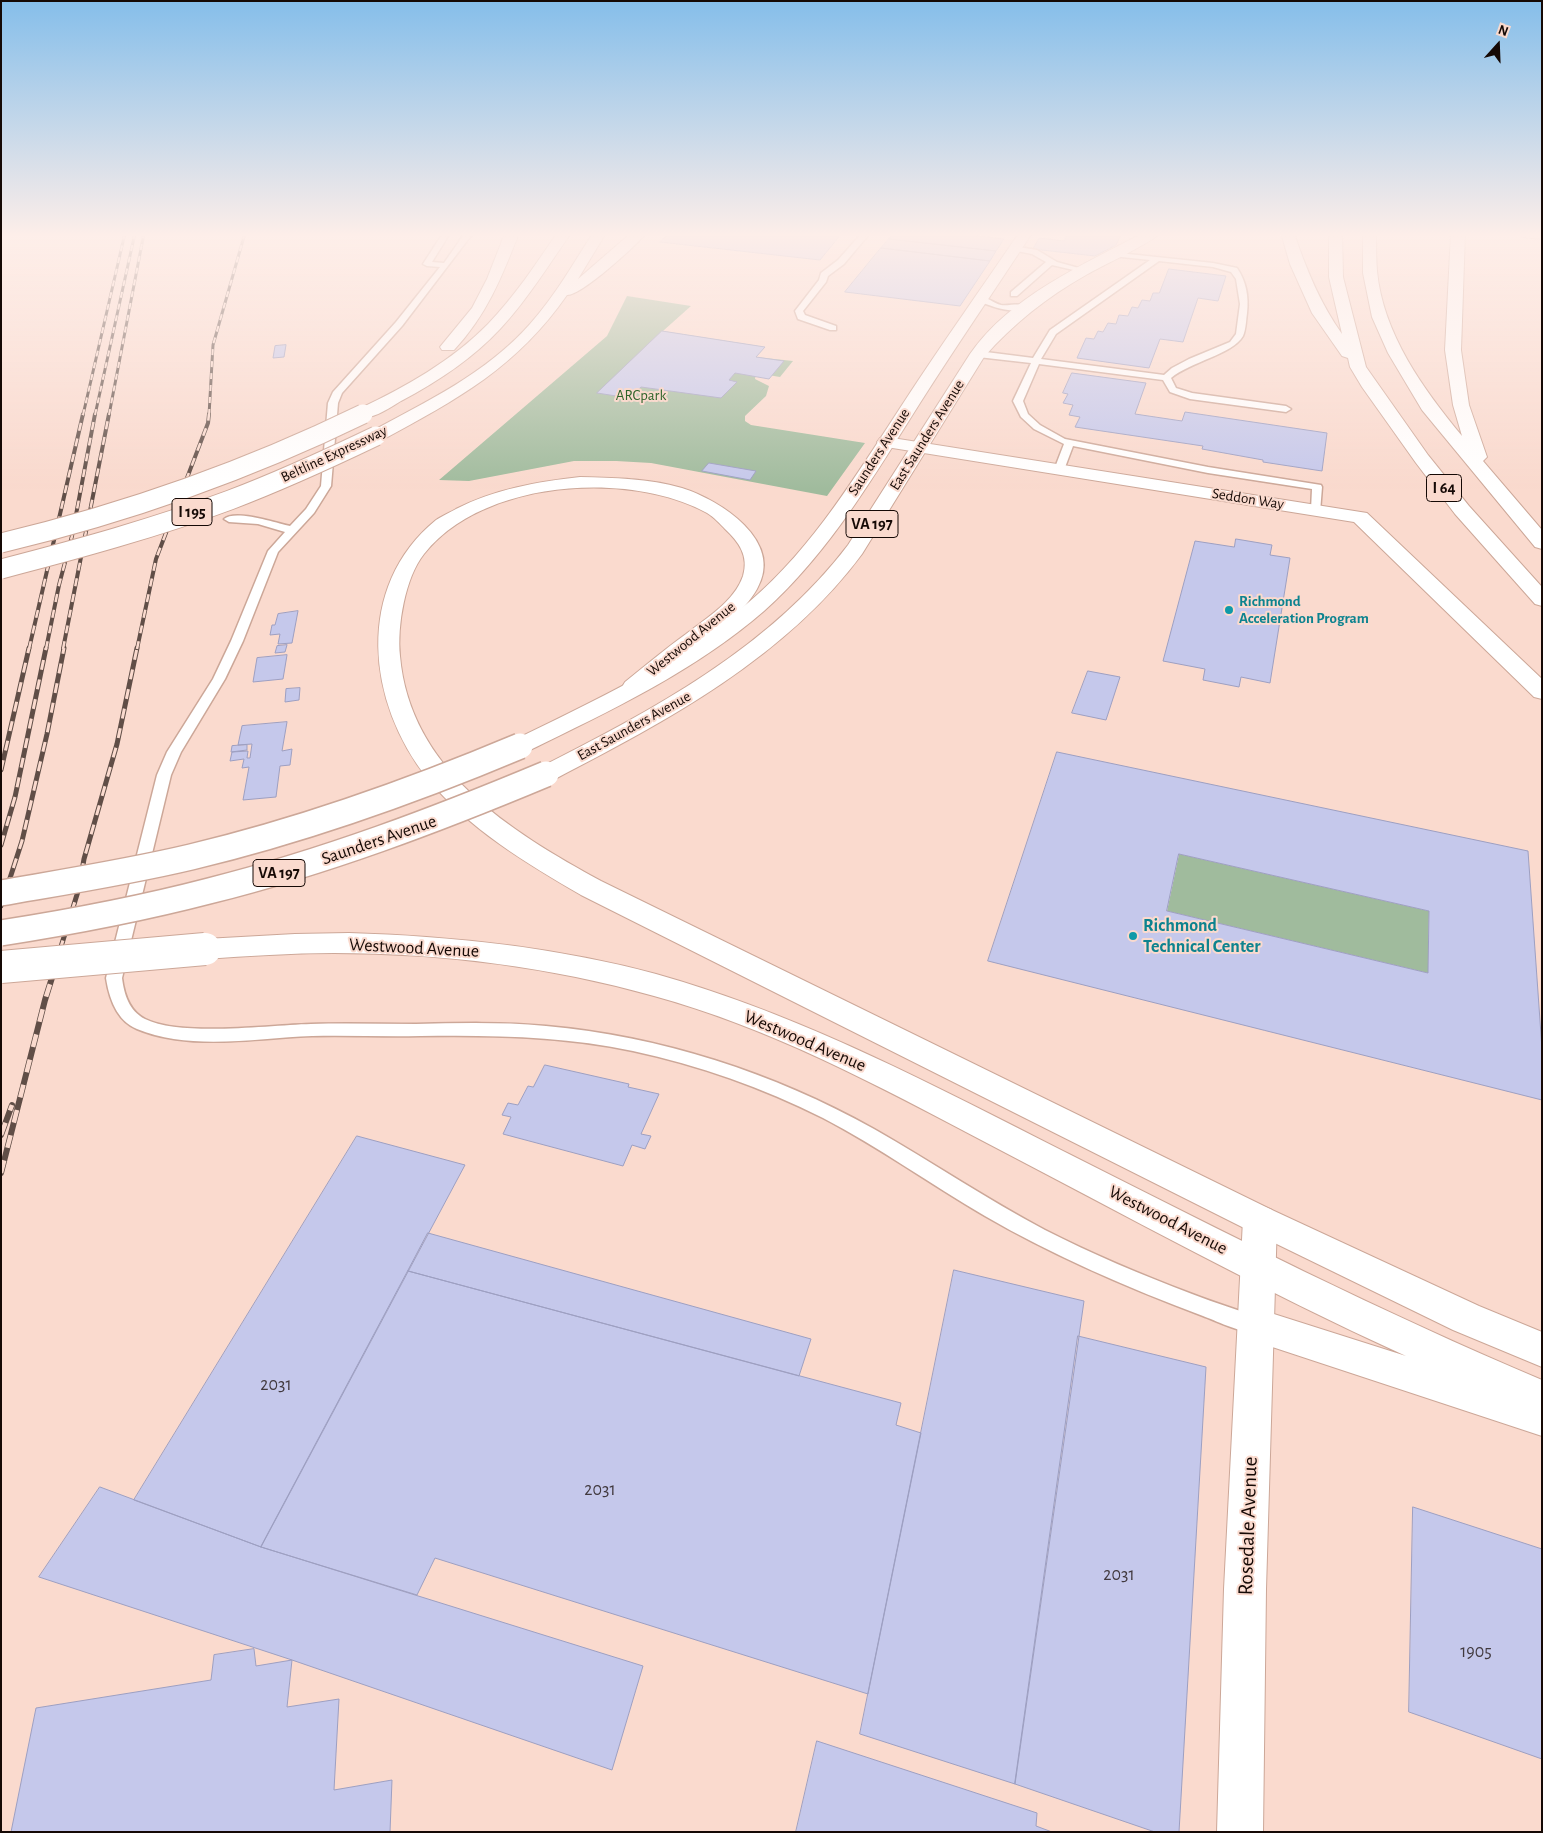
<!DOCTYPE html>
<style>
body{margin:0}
#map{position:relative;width:1543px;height:1833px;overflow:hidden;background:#fadace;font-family:"Alegreya Sans",sans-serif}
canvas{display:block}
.frame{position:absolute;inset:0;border:2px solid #150905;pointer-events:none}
.north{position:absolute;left:1473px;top:20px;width:50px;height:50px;-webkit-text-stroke:4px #fadace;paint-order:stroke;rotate:20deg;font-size:14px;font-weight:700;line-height:20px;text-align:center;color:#150905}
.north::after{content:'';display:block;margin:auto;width:18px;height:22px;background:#150905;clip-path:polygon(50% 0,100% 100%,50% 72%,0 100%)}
</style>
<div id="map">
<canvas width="1543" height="1833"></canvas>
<div class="frame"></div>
<div class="north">N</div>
</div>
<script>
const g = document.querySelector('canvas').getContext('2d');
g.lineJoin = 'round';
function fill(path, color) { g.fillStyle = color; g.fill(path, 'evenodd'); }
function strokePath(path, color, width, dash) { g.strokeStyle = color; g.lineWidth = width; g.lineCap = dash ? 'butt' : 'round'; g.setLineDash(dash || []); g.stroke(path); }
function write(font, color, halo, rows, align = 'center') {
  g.font = font + ' "Alegreya Sans",sans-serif'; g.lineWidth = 4; g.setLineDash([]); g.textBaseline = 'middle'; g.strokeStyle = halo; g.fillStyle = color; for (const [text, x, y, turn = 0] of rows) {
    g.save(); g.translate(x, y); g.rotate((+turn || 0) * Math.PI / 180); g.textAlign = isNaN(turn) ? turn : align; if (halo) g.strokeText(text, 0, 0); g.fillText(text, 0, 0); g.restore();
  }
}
const green = new Path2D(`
 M627,296L691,306L663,331L765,347L756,357L793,361L780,377L756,373L755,379L769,386L766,396L745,416V421L751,425L865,443L827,496L651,463L616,461H574L469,481L439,480L607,336Z
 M1179,854L1429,911L1428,973L1167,911Z`);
const building = new Path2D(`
 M670,233H842L820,260L660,242Z
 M894,233H952L1004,239L996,251L889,239Z
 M1068,233H1122L1116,245L1095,256L1033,249L1039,238L1064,241Z
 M889,239L996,251L990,261L881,248Z
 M881,248L990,261L960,306L845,292Z
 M1169,269L1226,276L1218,301L1198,298L1183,342L1160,339L1149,368L1077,358L1086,338L1094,339L1098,331L1103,332L1108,323L1116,324L1119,315L1128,316L1132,307L1138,308L1142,300L1150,301L1153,293H1159Z
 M662,331L765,347L756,357L784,361L769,379L735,373L729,380L737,382L721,398L641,387L629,398L597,393Z
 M286,345L284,357L273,358L275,346Z
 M1072,373L1146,383L1135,414L1182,421L1185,412L1327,433L1322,471L1263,462V460L1202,449L1203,446L1075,427L1080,417L1069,415L1073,405L1063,403L1068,394L1063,393Z
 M709,463L756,471L750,480L702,471Z
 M1236,539L1272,545L1270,555L1290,558L1270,683L1241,677L1239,687L1203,680L1205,669L1163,661L1195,541L1234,547Z
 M298,611L292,643L278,644L280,634L270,635L272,625H275L278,614Z
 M287,645L285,652L275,653L277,646Z
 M287,655L283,679L253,682L257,658Z
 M1088,671L1120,677L1106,720L1072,713Z
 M300,688L299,700L285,702L286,689Z
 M287,722L282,751L292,749L290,765L280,766L276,797L243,800L249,767L242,768L244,759L230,761L232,752L248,751L247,758H250L252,744L238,745L242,726Z
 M247,745V750L231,752L232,746Z
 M1057,752L1528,851L1542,1049V1100L988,961ZM1179,854L1429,911L1428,973L1167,911Z
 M545,1065L629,1084L628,1087L659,1094L641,1134L651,1136L645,1149L632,1145L623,1166L503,1134L511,1117L502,1115L508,1103L518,1105L528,1086L533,1087Z
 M357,1136L465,1165L261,1547L134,1500Z
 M428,1233L811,1339L799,1376L408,1271Z
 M954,1270L1084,1301L1015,1784L860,1734Z
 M408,1271L901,1403L896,1425L921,1433L868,1694L435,1558L417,1595L261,1547Z
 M1078,1336L1206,1367L1179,1832H1155L1015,1784Z
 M100,1487L261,1547L643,1666L612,1770L292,1660L39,1577Z
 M1413,1507L1542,1549V1759L1409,1712Z
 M254,1649L256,1666L292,1660L287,1707L339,1699L334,1790L392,1780L390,1832H11L36,1708L211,1680L214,1655Z
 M817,1741L1037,1813L1036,1826L1052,1832H796Z`);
const service = new Path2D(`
 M443,233H450L432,262L444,263L465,233H473L402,326L342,393L338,403L331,486L314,513L278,552L243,641L225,679L181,752L171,775L122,978C124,994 129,1011 145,1019C181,1037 269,1025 311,1024C346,1023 381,1024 416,1024C460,1023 503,1022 546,1026C660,1036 774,1073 874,1129C932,1162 986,1199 1045,1230C1092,1254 1142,1275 1192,1294C1215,1303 1239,1310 1262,1319L1265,1325L1262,1331C1248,1337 1217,1321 1203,1316C1128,1288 1054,1256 985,1216C930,1184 879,1147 823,1118C763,1088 699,1065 633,1051C562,1036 492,1035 420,1036C384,1037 348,1035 312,1036C258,1038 189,1051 137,1029C117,1021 109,998 106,978L157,775L167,752L213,679L231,641L268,551L285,532L258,524L229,522L224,519C235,509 276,523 290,526L306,509L321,486L328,403L333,392L396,322L440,267L427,266L423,264Z
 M862,233H870L844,264L828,276L826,282L803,311L805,315L836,326V330H830L798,319L795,311L819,280L821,273L838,260Z
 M1012,246L1037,250L1057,262L1086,270L1082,272L1052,265L1017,296H1011V292L1046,262L1032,254L1012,250Z
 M1109,252L1213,263L1237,268C1246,281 1249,297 1247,313C1246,320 1246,329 1243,336C1233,354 1190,362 1171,378L1176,388L1192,393L1286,406L1291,409L1286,412L1190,399L1170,392L1163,380L1039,364L1023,401L1028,414L1040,425L1065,439L1208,467L1321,485L1322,487L1320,512L1316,513L1311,510L1312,489L1208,473L1073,446L1064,470L1063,472H1055L1054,470L1064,444L1034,429L1021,417L1013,401L1031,363L978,357L974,354L978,351L1033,358L1050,330L1150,260L1112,256L1108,254ZM1159,261L1213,267L1231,272L1236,279L1240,304L1236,334L1230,342L1189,359L1172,368L1164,375L1041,359L1056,334Z
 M978,297C987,296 993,303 1001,305C1010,306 1021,302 1028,307C1015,316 991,306 978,301Z`);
const minor = new Path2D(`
 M886,437L1367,513L1542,679V699L1534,697L1354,522L880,446L877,442L880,438Z
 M1260,1205L1272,1210L1277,1220L1266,1589L1263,1832H1217L1224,1589L1243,1220L1248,1210Z`);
const secondary = new Path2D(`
 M580,477C614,478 648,478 682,488C720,500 785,541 757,589C744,612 721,627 700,643C680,659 661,676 641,692L633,694L625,692L622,687L625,682C645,666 665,649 686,634C706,618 734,602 743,576C749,556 739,542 725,529C720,524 714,517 707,513C629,470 482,480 424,554C405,578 397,626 400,656C410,770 510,831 601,881L1272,1210L1479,1306L1542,1332V1367L1453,1330L1248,1230L581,895C526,863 469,829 428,779C367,703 354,587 436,520C442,516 449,513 456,509C495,489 536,482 580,477Z
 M349,933C452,936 556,947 656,974C802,1015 935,1086 1069,1154C1225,1233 1381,1312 1542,1380V1436L1242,1337L1237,1325L1242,1313L1255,1308L1406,1356C1263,1291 1125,1215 985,1142C879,1086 771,1028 654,996C551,967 442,953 334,953C291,953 248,956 205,959L195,956L191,949L195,942L205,939L295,934Z`);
const primary = new Path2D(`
 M1019,233H1032C995,290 956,346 920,403C874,476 829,553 764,611C695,671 610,711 528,751L520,753L512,751L508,746L512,741C594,701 679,662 749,602C814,547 858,472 904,402C941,345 981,289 1019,233Z
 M1143,233H1160C1152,243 1101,266 1086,275C1047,297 1014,323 984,357L862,554C785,658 667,721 555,779L546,782L537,779L534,774L537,769C651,711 769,649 848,545L970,354C1010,296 1083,265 1143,233Z
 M1516,233H1542V239L1523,237Z`);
const motorway = new Path2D(`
 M505,233H519C502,277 486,316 454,350H442L440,347L472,308L487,279Z
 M557,233H571C548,266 527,300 500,329C472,359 437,382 401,401C389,408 373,420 359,417L356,413L359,409C405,387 452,361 488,324C515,296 536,264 557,233Z
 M593,233H606L578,279L631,233H646C637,245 581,296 567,295C517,367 458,399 382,440L376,441L370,440L367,436L370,432C426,402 487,373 530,324C555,296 573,264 593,233Z
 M1281,233H1294C1306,269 1320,303 1342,334L1329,277V233H1342L1343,277L1366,367L1428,455L1469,506L1542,587V606L1535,604L1455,514L1416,463L1362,387L1350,367L1348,358L1342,356L1312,313L1290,264Z
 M1363,233H1376C1376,246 1376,259 1377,271C1383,334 1424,390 1462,436L1453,405L1445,350L1451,233H1465L1461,350L1469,405L1487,457L1483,461L1542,530V549L1535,547L1422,410L1388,353L1372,317L1363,273Z`);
const railFar3 = new Path2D(`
 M83,415L125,233
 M95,415L135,233
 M109,415L144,233
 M209,415L213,345L245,233`);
const railFar2 = new Path2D(`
 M29,649L83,414
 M46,649L59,585L72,536L95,414
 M63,649L109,414
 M137,649L156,559L208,423L209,414`);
const railFar1 = new Path2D(`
 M1,770L29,648
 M1,845L15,797L46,648
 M1,906L22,841L47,734L64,648
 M60,950L79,888L84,859L117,744L137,648`);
const rail = new Path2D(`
 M1,1135L12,1105
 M1,1173L45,1000L61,949`);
const secondaryBridgeFar1 = new Path2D(`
 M192,950L205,949`);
const secondaryBridge = new Path2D(`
 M1,967L205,949`);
const primaryBridge = new Path2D(`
 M1,893C64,882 128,872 191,857C304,830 413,791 520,746
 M1,933C71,922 140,909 209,891C325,862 436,820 546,774`);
const motorwayBridgeFar1 = new Path2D(`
 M360,415L365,413`);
const motorwayBridge = new Path2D(`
 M1,543C127,513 246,471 363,414
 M1,569C78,549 155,528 230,500C280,481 328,459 376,436`);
const markers = [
 [1229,610,5,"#0f9aa8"],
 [1133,936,5,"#0f9aa8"]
];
const farParknames = [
 ["ARCpark",641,395]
];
const farStreetnames = [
 ["East Saunders Avenue",927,435,-58],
 ["Saunders Avenue",879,452,-57],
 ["Beltline Expressway",334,454,-25],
 ["Seddon Way",1248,499,9],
 ["Westwood Avenue",691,639,-39],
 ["East Saunders Avenue",634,726,-29]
];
const farCulturenames = [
 ["Richmond",1239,601],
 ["Acceleration Program",1239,618]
];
const shields = [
 [1444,488,35],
 [192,512,40],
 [872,524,52],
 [279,873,52]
];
const shieldNames = [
 ["I 64",1444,488],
 ["I 195",192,512],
 ["VA 197",872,524],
 ["VA 197",279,873]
];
const streetNames = [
 ["Saunders Avenue",379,840,-19],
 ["Westwood Avenue",414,948,3],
 ["Westwood Avenue",805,1041,23],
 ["Westwood Avenue",1168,1220,27]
];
const cultureNames = [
 ["Richmond",1143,926],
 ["Technical Center",1143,947]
];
const nearNumbernames = [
 ["2031",276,1385],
 ["2031",600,1490],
 ["2031",1119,1575],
 ["1905",1476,1652]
];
const nearStreetnames = [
 ["Rosedale Avenue",1248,1526,-88]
];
fill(green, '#a0bb9d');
fill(building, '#c5c8eb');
strokePath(building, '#9d9fc1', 1);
strokePath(service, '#cca798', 3);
strokePath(minor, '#cca798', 2);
strokePath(secondary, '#cca798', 2);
strokePath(primary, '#cca798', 2);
strokePath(motorway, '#cca798', 2);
fill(service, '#fff');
fill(minor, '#fff');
fill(secondary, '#fff');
fill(primary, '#fff');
fill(motorway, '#fff');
strokePath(railFar3, '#604e47', 3);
strokePath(railFar2, '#604e47', 4);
strokePath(railFar1, '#604e47', 5);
strokePath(rail, '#604e47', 6);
strokePath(railFar3, '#fadace', 2, [6]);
strokePath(railFar2, '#fadace', 2.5, [8]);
strokePath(railFar1, '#fadace', 3, [10]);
strokePath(rail, '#fadace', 4.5, [13]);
strokePath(secondaryBridgeFar1, '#cca798', 28, []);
strokePath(secondaryBridge, '#cca798', 34, []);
strokePath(primaryBridge, '#cca798', 28, []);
strokePath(motorwayBridgeFar1, '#cca798', 16, []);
strokePath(motorwayBridge, '#cca798', 21, []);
strokePath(secondaryBridgeFar1, '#fff', 25);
strokePath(secondaryBridge, '#fff', 32);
strokePath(primaryBridge, '#fff', 25);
strokePath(motorwayBridgeFar1, '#fff', 15);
strokePath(motorwayBridge, '#fff', 19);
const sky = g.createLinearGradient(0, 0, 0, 489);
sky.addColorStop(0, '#85beea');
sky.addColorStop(0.48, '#fdeee9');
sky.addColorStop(1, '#fdeee900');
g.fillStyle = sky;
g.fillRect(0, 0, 1543, 489);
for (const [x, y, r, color] of markers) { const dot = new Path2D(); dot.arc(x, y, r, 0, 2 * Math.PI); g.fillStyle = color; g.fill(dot); strokePath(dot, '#fadace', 2); }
write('15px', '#2f642a', '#fadace', farParknames);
write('15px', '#150905', '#fadace', farStreetnames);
write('bold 15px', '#0d838f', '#fadace', farCulturenames, 'left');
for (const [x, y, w] of shields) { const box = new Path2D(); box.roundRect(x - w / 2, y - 13.5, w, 27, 4); g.fillStyle = '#fadace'; g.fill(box); strokePath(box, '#150905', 1); }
write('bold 16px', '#150905', null, shieldNames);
write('18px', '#150905', '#fadace', streetNames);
write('bold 18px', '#0d838f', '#fadace', cultureNames, 'left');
write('18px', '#41393e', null, nearNumbernames);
write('21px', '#150905', '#fadace', nearStreetnames);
</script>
